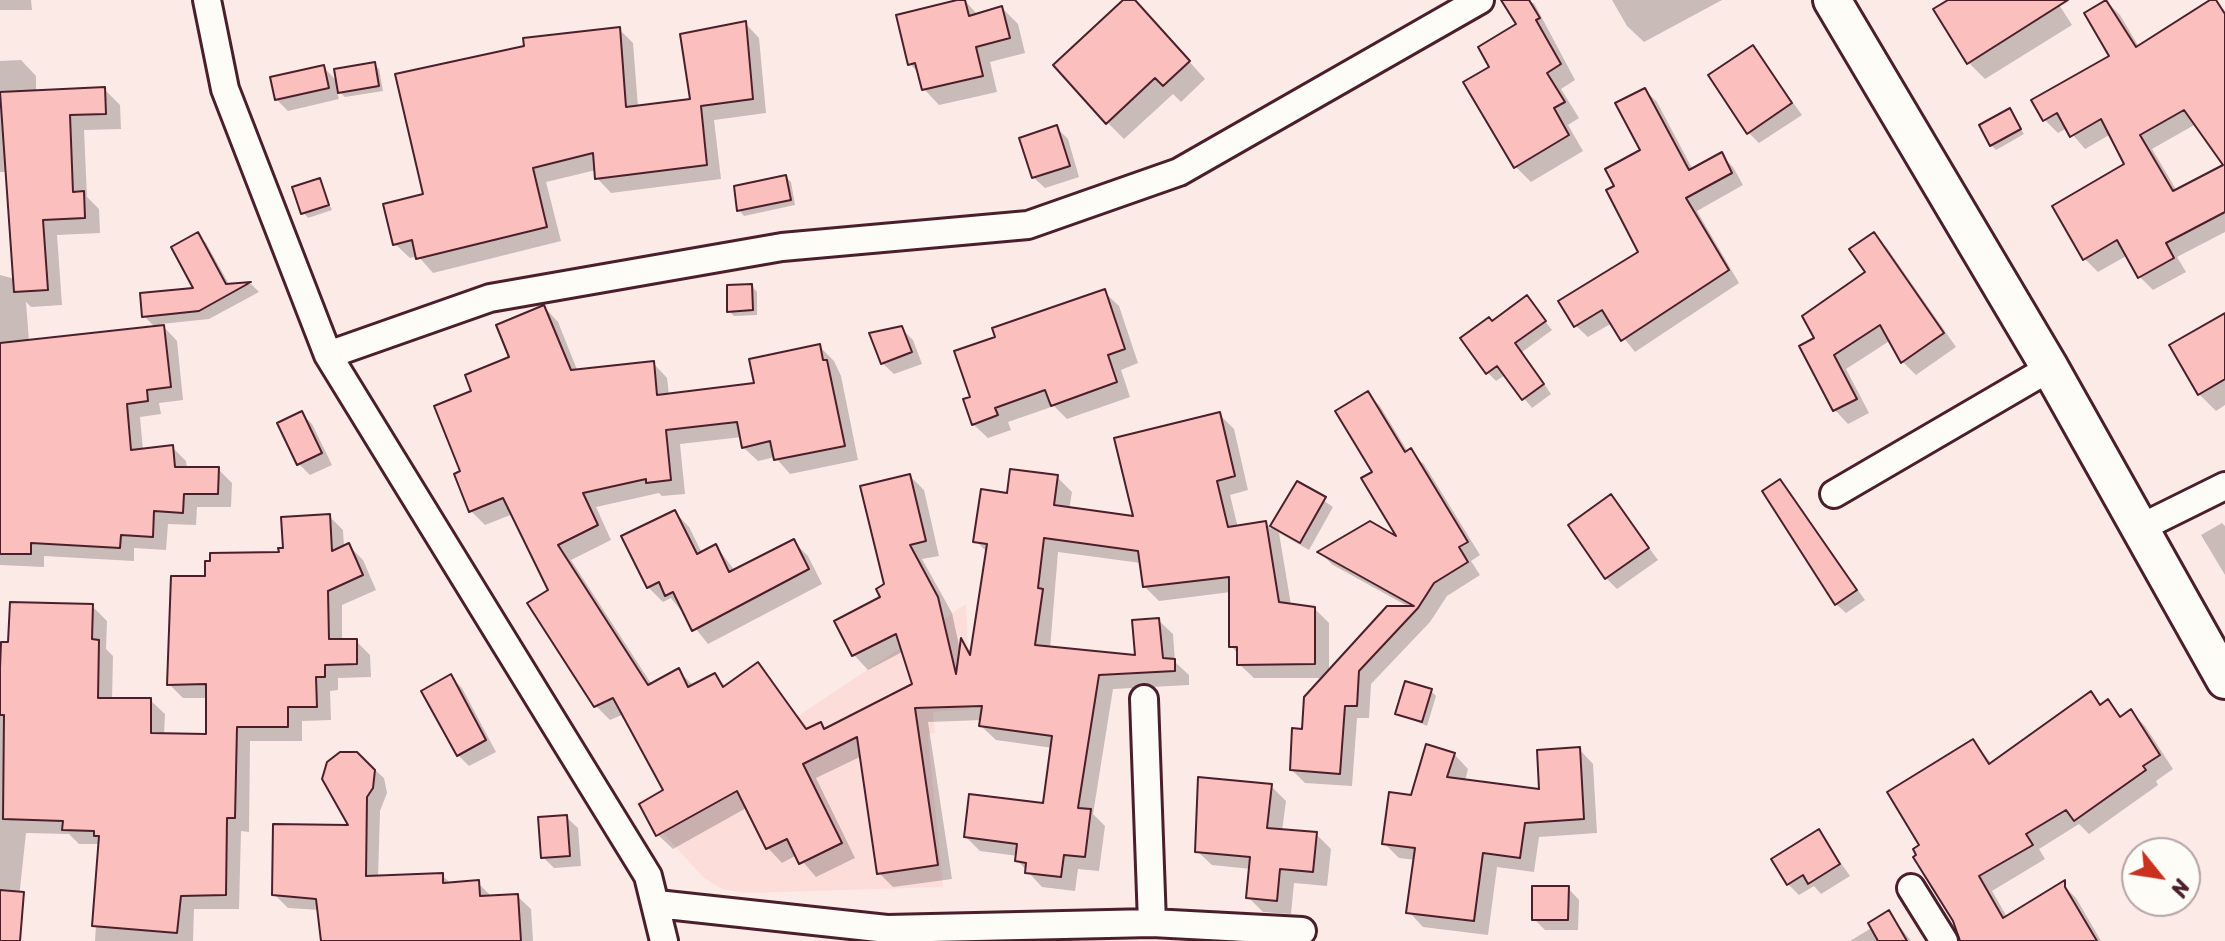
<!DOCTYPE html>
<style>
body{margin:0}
#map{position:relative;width:2225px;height:941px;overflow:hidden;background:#fceae6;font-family:Sriracha,sans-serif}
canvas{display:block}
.north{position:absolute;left:2121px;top:837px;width:80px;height:80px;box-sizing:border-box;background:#fdfcf7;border:2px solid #b5a4a5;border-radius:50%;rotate:120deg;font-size:22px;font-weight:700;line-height:32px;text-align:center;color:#4a1f2b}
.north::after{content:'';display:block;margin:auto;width:28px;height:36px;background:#c8321e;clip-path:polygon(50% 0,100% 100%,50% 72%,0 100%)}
</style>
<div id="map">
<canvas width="2225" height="941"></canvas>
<div class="north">N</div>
</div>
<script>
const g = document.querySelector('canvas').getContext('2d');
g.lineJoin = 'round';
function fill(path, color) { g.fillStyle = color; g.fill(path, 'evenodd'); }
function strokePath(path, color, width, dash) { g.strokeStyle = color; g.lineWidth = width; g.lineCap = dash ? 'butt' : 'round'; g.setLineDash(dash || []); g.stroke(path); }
const built = new Path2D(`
 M966,604L970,709L933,712L935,733L928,734L943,887L747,893L722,889L704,878L635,803L798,716Z`);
const shadow = new Path2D(`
 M0,0H31L32,10H0Z
 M964,0L978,15L1002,8L1018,24L1025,53L990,62L997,92L939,105L924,89L920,74L910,64Z
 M1126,0H1133L1146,14L1205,79L1181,102L1173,94L1124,139L1107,122Z
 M1503,0L1534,3L1575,80L1561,89L1579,118L1568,125L1583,151L1531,182L1516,167L1492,67L1519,25Z
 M1612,0H1722L1644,42L1627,26Z
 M1952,0H2056L2072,25L1985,79L1969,63Z
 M2214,0L2225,11V165L2196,124L2152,149L2177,191L2225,167V232L2177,257L2186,272L2153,290L2140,277L2128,255L2098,272L2085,259L2127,164L2111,134L2085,149L2067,128L2058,133L2045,120L2112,57L2107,2L2120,15L2139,47Z
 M745,23L759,38L766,113L714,120L721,179L611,193L597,178L596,170L546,182L561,241L433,273L418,256L410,258L395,244L425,196L619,29L633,43L638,107L692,100Z
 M1753,47L1802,115L1759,143L1748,132Z
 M21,60L36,76V92L104,89L120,105L121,129L84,130L87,197L99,209L100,233L57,235L62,305L31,307L26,302L29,341L156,328L144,316L196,290L197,234L206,243L230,286L251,284L259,292L209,319L161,324L177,341L183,400L159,403L161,414L140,417L143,450L173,448L186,461L187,469H218L232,483L231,507H197L196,525L168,524L166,550L134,548V561L44,556V567L0,565V275L15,279L7,172H0V61Z
 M374,64L379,69L383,91L345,97L336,89L339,99L288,111L276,99L323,67L338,82Z
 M1645,90L1657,102L1693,170L1721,155L1733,167L1743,185L1697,211L1739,283L1635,352L1612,323L1588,337L1575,325L1640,252L1617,187L1643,151Z
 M2009,110L2024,134L1996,150L1991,145Z
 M1056,127L1068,139L1079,177L1045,188L1033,177Z
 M786,177L791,182L795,205L744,216L739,210Z
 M319,180L332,210L308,218L303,212Z
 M1874,234L1887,248L1956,347L1916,375L1903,362L1891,340L1846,369L1869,413L1848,424L1835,410L1817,339L1867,273Z
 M752,286L757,292V315L734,316L729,311Z
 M1104,292L1119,306L1138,363L1121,370L1130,397L1067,419L1054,406L1008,422L1011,430L988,438L973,424V398L998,338Z
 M1527,298L1552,330L1522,352L1551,394L1532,408L1505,375L1496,381L1488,373L1462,338L1492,323Z
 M544,307L558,322L578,372L653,363L667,378L669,395L756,385L819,346L834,361L841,376L858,460L790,474L775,457L758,461L743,447L742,437L680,444L685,494L662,496L659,493L596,507L611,540L571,560L652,685L678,671L693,685L715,675L726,687L758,664L809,730L820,724L826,730L915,685L904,651L868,670L854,655L836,622L883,597L910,476L924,490L939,556L922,559L952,613L960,650L962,642L973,653L988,553L976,541L1008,495L1057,477L1072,492L1069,510L1136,519L1219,414L1234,429L1248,490L1230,495L1238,528L1266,523L1271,529L1298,483L1333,507L1309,550L1279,533L1291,605L1314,608L1329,623V673L1411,608L1333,565L1320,553L1402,541L1375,472L1367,393L1380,406L1408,452L1424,464L1480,555L1471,561L1480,575L1447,596L1430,622L1371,684L1369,718H1357L1352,786L1305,783L1292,770L1325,678H1254L1239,664V655L1231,646V592L1159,601L1144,586L1141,563L1058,552L1050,649L1137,657L1158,620L1173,634L1175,662L1189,675V685L1113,689L1093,814L1105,826L1099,871L1078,869L1075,891L1042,887L1017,860L1018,856L980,851L966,837L1045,806L1053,748L996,740L981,726L982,720L928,722L952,879L893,887L879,873L862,756L816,778L855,858L816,877L797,855L782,863L768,848L748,807L673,849L658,835L666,791L624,714L610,720L596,706L550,591L513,514L485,525L471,511L463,472L474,392L511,358Z
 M2225,315V405L2216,411L2199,394Z
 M901,328L913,340L922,364L894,374L882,363Z
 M301,413L312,424L332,465L310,475L299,464Z
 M1780,481L1865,600L1846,613L1836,604Z
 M1611,497L1658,560L1617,589L1606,578Z
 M675,512L689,527L702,553L716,546L735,571L793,541L808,556L822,584L708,644L671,598L663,602L648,587Z
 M329,516L343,530L344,547L348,545L363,560L376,590L342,605V641H356L370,655L371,677L338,678V690L330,691L331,720L302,721V741H250L249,832L241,831L239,909H194L193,941H95L101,844H79L69,834L26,833L18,907H0V695L92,606L107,621L106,649L113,656L112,700H150L165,714L164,735L208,736V698H183L169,684L207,578L281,554Z
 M2222,523L2225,526V575L2201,535Z
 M451,677L462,688L496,752L469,766L458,755Z
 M1431,691L1436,696L1427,726L1397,713Z
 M2091,694L2102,706L2108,702L2123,718L2131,712L2145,726L2173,769L2156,781L2158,785L2089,834L2079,824L2039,849L2045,859L1992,891L2007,917L2062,884L2076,898L2101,941H1960L1922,846L1973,741L1992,764Z
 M1579,749L1593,764L1597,833L1539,837L1534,872L1497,867L1488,935L1423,927L1409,912L1416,860L1399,858L1384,843L1412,797L1454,754L1468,769L1465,781L1541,791Z
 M357,754L384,778L387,793L380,811L378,877L442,875L451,884L478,883L491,896H517L531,909L533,941H323L320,910L288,908L274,894L351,827L326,787V771Z
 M1271,786L1286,801L1282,831L1316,834L1331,849L1327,886L1294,883L1291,914L1263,912L1248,897L1251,869L1212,865L1197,851Z
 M566,817L578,828L581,866L554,868L543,857Z
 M1819,832L1850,876L1821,894L1814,886L1799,895L1788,884Z
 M1568,888L1579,900L1578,930H1545L1534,919Z
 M1889,913L1911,941H1850L1873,927Z`);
const building = new Path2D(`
 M957,0H965L969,16L1002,6L1010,38L976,47L983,76L922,90L915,63L908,65L896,15Z
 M1123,0H1135L1190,61L1163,86L1155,78L1106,124L1053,65Z
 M1501,0H1529L1540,18L1536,20L1561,64L1547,73L1565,102L1554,108L1569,135L1514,168L1463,82L1489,67L1478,47L1516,24Z
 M1948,0H2068L1967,64L1933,9Z
 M2106,0L2136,47L2210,0H2216L2225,14V212L2166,243L2174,258L2138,278L2117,240L2083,260L2052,206L2124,164L2101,119L2070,137L2057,113L2043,121L2031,100L2109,56L2084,13ZM2184,110L2223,165L2173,191L2140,135Z
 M746,21L753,99L701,106L707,165L595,179L593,153L533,168L547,227L416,259L412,240L393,245L383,204L423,194L395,74L524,46L523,38L620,27L626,107L690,99L680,34Z
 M1753,45L1792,103L1747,134L1708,75Z
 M375,62L379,86L338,93L334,69Z
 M324,65L329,88L275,100L270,77Z
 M105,87L106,114L70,115L73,192L84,191L85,218L43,220L48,290L14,292L0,92Z
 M1645,88L1689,170L1722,152L1732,173L1686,198L1729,270L1621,341L1602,310L1574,327L1558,301L1638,252L1606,190L1614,186L1605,169L1640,150L1615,103Z
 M2010,108L2021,129L1990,146L1979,125Z
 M1057,125L1070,166L1032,178L1019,138Z
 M786,175L791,200L737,211L734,186Z
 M320,178L329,205L301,214L292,187Z
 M198,232L226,284L251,282L199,311L142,317L140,293L193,288L171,247Z
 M1874,232L1944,333L1901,363L1880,325L1834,355L1857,399L1833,411L1799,346L1814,338L1802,316L1865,272L1849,249Z
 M752,284L753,310L727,312V285Z
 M1105,289L1125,349L1108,355L1117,382L1051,406L1045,390L995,408L998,415L972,425L963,399L970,397L954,351L995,337L992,328Z
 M1527,295L1546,321L1515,343L1544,384L1522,400L1497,366L1486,374L1460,338L1489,317L1492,321Z
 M544,305L571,370L654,361L657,395L754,383L749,359L820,344L823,360H827L845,446L774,460L770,441L742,448L737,422L666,430L671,480L646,483V479L583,493L598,525L558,545L648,685L679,668L688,687L715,673L723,687L758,662L806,729L821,722L824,729L912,684L896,634L852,656L834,621L880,597L876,589L884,584L860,486L910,474L926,541L910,545L938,597L956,674L961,638L970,655L987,544L973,542L981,489L1007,493L1010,469L1058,475L1054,505L1133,516L1114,438L1220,412L1235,476L1217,481L1228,527L1266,521L1279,602L1315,607V664L1237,665V647H1229V577L1143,587L1138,551L1044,538L1038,588L1043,589L1035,645L1135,655L1132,620L1159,618L1163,658L1175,659V671L1099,675L1078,808L1091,809L1085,857L1064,855L1061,877L1025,873L1026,863L1015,861L1017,844L964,837L969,794L1043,803L1052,736L979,726L982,706L915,708L938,865L877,874L857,737L803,764L842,843L799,864L787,839L766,849L737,791L656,836L639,804L663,790L613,698L594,707L527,603L548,590L503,498L469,512L454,474L460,471L434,406L471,391L465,375L509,357L496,325Z
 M2225,313V379L2198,395L2169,345Z
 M164,325L171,387L147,390L148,401L127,404L131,450L173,445L175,467H219L218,494H184L183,513L154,511L153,537L121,535L120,548L31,543V554H0V343Z
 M902,326L912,352L881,364L869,333Z
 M1368,391L1405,452L1411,448L1468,542L1459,547L1468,562L1434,583L1418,608L1359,671L1357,706H1345L1340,774L1290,770L1292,728L1302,729L1304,697L1387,606H1414L1317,552L1370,521L1396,536L1361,478L1372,472L1335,411Z
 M302,411L322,453L297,465L277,423Z
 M1780,479L1857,590L1835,605L1762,491Z
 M1297,481L1326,497L1300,543L1270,526Z
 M1611,494L1649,548L1605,579L1568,525Z
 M675,510L697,554L716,544L729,572L794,539L809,569L692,631L673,592L665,596L659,582L647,588L621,536Z
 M330,514L332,551L349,543L363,575L328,591L329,639H357V664L325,665V677H316L317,707H288V727H237L235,818H227L226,895L181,896L177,933L92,926L99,836H94V831L62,830L63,821L3,819L4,715H0V668L1,642H8L10,602L93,604L92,639L99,640L98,698H151V733L206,734V684L167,685L171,576H205V561H210V553L279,552L278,548H283L281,517Z
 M451,674L486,740L457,756L421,691Z
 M1405,681L1432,689L1422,722L1395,714Z
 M2091,691L2100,705L2108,699L2120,717L2131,709L2160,755L2143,766L2146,770L2074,821L2066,810L2026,834L2033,845L1979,876L2003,918L2065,880V887L2097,941H1960L1953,921L1913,857L1916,855L1913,849L1919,845L1887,792L1973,739L1989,764Z
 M1426,744L1455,753L1447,777L1539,789L1537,750L1580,747L1584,819L1525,823L1520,858L1483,853L1474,921L1406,913L1415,848L1382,844L1389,792L1411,795Z
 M340,752H357L375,770L373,788L367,797L366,876L443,873V883L479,880L480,896L518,894L521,941H321L316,899L272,895L273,824L348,825L322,779L327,762Z
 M1198,777L1272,784L1267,828L1317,832L1313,872L1280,869L1277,901L1246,898L1250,857L1195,852Z
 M567,815L570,856L541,858L538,817Z
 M1819,829L1840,864L1808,884L1803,875L1787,885L1771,859Z
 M1532,886H1569L1568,920H1532Z
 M0,890L24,892L20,941H0Z
 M1889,910L1907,941H1878L1868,923Z`);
const street = new Path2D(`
 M207,0L225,89L328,355L648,876L664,941
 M328,355L490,298L782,247L1028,225L1179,172L1480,0
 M1834,494L2050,368
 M2138,529L2225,486
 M1144,699L1152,923
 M1911,888L1944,941
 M657,904L887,929L1152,923L1302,931`);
const secondary = new Path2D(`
 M1832,0L2050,368L2225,680`);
fill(built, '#fcddda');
fill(shadow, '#0003');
fill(building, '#fbbfbd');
strokePath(building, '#4a1f2b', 2);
strokePath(street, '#4a1f2b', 32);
strokePath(secondary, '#4a1f2b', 42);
strokePath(street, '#fdfcf7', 26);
strokePath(secondary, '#fdfcf7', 36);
</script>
